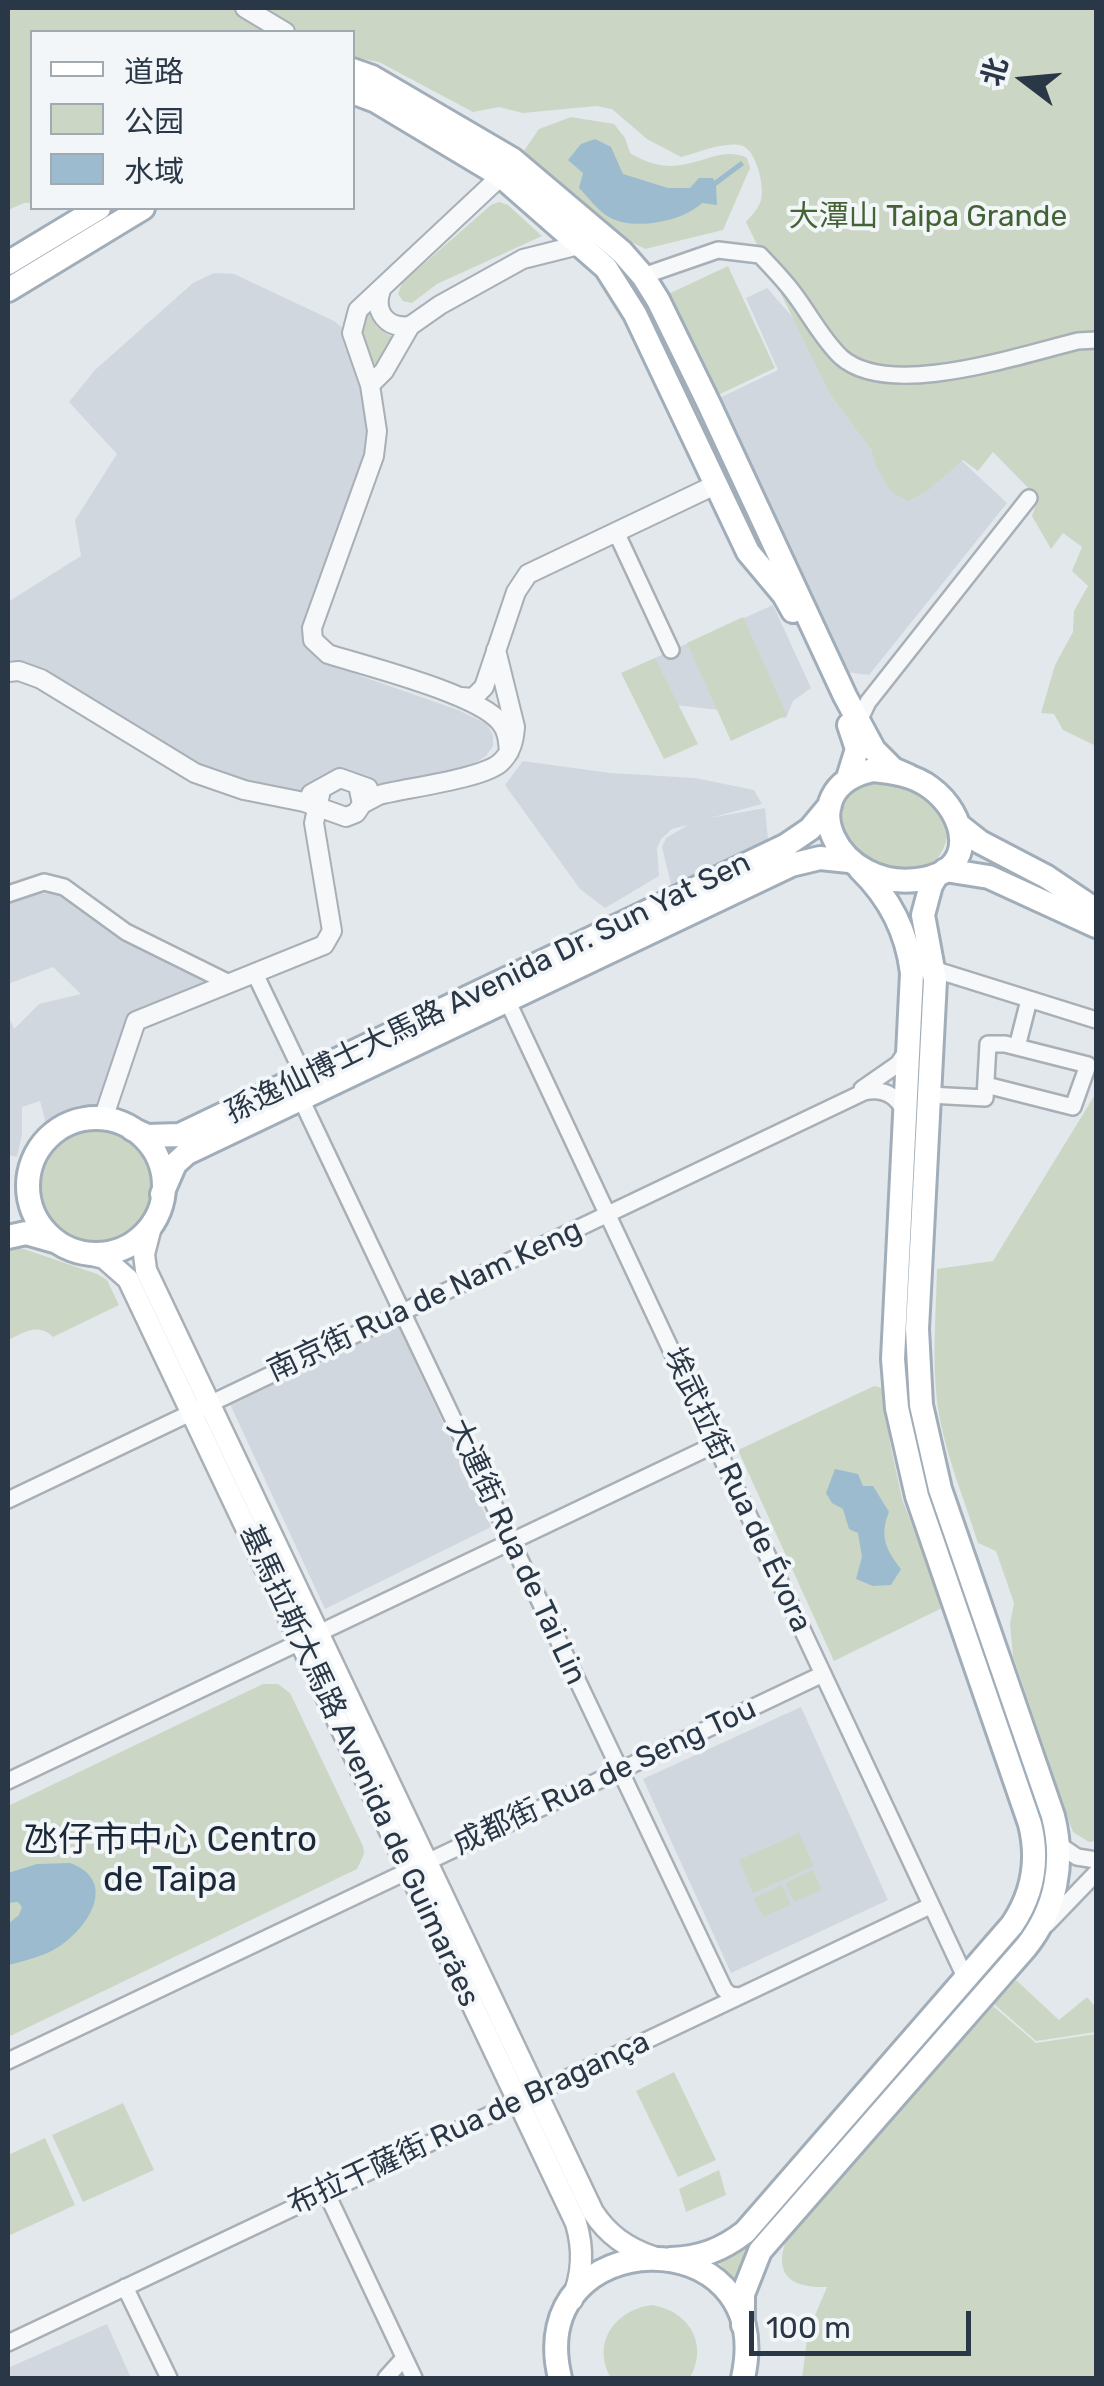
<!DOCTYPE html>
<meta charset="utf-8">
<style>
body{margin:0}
#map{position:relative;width:1104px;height:2386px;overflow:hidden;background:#e3e8ec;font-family:Rubik,"Noto Sans SC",sans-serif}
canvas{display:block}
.frame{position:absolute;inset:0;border:10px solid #293746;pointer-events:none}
.legend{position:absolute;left:30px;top:30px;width:325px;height:180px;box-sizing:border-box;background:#f3f6f9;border:2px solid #a2aab1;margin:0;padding:12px 18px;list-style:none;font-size:30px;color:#293746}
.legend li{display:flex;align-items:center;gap:20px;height:50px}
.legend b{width:50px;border:2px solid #a2aab1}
.north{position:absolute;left:974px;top:30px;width:100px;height:100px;-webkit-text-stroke:8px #f3f6f9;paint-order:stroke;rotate:286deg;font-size:28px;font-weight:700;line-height:40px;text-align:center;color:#293746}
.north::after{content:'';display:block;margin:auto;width:35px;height:45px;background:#293746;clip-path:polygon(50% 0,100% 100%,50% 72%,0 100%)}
.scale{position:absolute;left:749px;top:2311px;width:222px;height:45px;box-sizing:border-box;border:5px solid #293746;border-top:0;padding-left:12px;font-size:30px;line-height:35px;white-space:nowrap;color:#293746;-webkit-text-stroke:8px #f3f6f9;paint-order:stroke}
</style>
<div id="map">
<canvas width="1104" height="2386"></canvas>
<div class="frame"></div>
<ul class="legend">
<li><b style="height:12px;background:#fff"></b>道路</li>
<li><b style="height:28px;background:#cbd7c4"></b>公园</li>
<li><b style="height:28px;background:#9cbbcf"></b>水域</li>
</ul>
<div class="north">北</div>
<div class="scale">100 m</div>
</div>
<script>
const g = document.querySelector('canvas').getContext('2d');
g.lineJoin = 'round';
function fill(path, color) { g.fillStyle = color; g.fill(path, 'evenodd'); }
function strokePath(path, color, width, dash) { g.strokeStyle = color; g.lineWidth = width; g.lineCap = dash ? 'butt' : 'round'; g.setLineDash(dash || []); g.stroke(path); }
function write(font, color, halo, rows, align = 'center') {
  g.font = font + ' Rubik,"Noto Sans SC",sans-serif'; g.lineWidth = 8; g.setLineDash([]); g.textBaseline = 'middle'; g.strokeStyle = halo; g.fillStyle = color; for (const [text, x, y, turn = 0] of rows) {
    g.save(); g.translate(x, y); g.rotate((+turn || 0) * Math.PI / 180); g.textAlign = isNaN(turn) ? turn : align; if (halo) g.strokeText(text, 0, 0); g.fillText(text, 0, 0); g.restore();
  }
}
const built = new Path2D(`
 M214,273L234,274L334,321L347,332L364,388L368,434L360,480L307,618L303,633L310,651L324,663L458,710L487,724L493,735V746L486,756L472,765L385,785L340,770L299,793L263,788L223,775L191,761L50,674L8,659V602L81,556L75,520L117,454L69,402L95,370L193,283Z
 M767,288L810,337L877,382L1007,503L869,675L846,672L713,401L778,370L746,298Z
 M773,605L811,688L793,701L786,718L676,705L644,663Z
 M523,761L610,773L695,778L754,790L762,804L710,818L765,808L768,840L672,888L662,847L666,838L688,825L672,829L661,839L657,848L659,876L605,908L580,889L505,785Z
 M50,893L63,895L133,944L213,983L143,1010L100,1109L80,1105L65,1110L46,1124L40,1101L22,1107V1134L17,1157L8,1155V1015L14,1029L39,1004L81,994L53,967L8,984V901L26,894Z
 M397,1323L491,1527L325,1609L229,1402Z
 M801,1707L888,1900L731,1973L643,1779Z
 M107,2324L131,2378H8V2368Z`);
const green = new Path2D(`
 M8,8H1096V746L1063,730L1054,714L1041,713L1055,665L1073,632L1074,611L1088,586L1072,571L1082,547L1063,533L1051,549L1032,516L1038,498L993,452L978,471L963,460L927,491L908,501L890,491L877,468L871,449L830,394L746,222C751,216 757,210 760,203C766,190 757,152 743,146C727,140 697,153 681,157L647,139L612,109L596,106L523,113L499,107L473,112L379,62L353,57L352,32H32V203H24L8,210Z
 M571,117L614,124L625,138L630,153C684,187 712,141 747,158L750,168L723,230L645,249L601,226L519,158L539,129Z
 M499,202L508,205L542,236L437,284L412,303L403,301L398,294L402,283L491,205Z
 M728,266L775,368L714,397L666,295Z
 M369,312L377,327L392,337L378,366C359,354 359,334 365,314Z
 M743,617L787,715L731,741L687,643Z
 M655,658L698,744L664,759L621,673Z
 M871,780C902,784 964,804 944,847C941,854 937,860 930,864C885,887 787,815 871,780Z
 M1096,1093V1841L1089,1842L1073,1832L1070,1824L1013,1656L1010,1624L1014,1603L996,1551L978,1543C964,1498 943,1449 937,1401C932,1358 936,1313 937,1269L993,1261Z
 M38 1186a57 57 0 1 1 114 0a57 57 0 1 1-114 0Z
 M8,1247L24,1249L97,1274L107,1280L119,1305L53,1337C38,1322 23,1333 8,1340Z
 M874,1386L883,1388L886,1392L890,1443L902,1499L944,1607L834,1661L738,1450Z
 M973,1626H976L1040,1801L1051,1863L1032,1926L738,2285L717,2261L744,2243L1038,1891Z
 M263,1684H278L290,1693L363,1846L364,1854L357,1869L8,2037V1806Z
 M799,1833L814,1866L753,1893L739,1860Z
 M813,1870L822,1890L794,1902L785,1883Z
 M782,1885L791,1905L763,1917L754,1898Z
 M1016,1980L1059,2020L1087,1997L1096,2008V2032L1036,2041L994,2004Z
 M993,2006L1036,2043L1096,2034V2378H802L808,2332L827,2287C793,2288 773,2277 786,2240Z
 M674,2072L716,2160L678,2177L636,2091Z
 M123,2103L154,2170L83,2202L52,2135Z
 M45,2138L75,2205L8,2236V2155Z
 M719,2170L726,2195L686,2212L679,2189Z
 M652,2305C689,2311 709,2344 690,2378H611C591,2343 615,2310 652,2305Z`);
const water = new Path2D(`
 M595,139L611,147L623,174L668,188H690L699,178H713L714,181L741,161L744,165L716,186L717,205L702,203C682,222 633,231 609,217C598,211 588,197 579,188L583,173L568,160L581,144Z
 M835,1469L858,1474L863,1486H873L889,1512C879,1536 886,1550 901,1569L891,1585L873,1586L856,1579L862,1557L858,1533L849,1529L843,1509L832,1503L826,1493Z
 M70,1863C117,1880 91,1925 60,1946C45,1956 25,1961 8,1965V1924L19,1915L22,1907L18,1902L8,1903V1873L37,1864Z`);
const minor = new Path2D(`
 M643,276L718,250L760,255C772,268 785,281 795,295C810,315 823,340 841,357C889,400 1020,355 1078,341L1096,340
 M616,532L671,650
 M859,721L868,702L1029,498
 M8,894L44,882L64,887L126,932L229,983
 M933,969L1096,1020
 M257,978L304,1076
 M507,1000L966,1979
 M1017,1047L1029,1000
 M862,1089L898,1064L908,1049
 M929,1095L985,1098L988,1044H1005L1088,1065L1073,1107L986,1085
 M301,1099L724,1989L730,1995L739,1996
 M8,1500L864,1092C882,1088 896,1094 904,1111
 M8,1781L716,1444
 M1058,1844L1077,1857L1096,1860
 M1047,1924L1096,1873
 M8,2061L823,1674
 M326,2192L414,2378
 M125,2287L169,2378
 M8,2343L930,1906
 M386,2378L404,2358`);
const tertiary = new Path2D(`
 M245,8L285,32
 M501,176L358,310L352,333L370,385L377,431L374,456L312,628L313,640L328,654C366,666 479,694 501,723C508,732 508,742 509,752
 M381,290C373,312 387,329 410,326
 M370,385L384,371L410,326L440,305L523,259L579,245
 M8,672L19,671L41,679L195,773L244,790L304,802L346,817L356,813L362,804L358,785
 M461,697L473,698L484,687L516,592L528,574L717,484
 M311,794L340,778L368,788
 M362,804L379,795C406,788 481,779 500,763C511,753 514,741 515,727L496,650
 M103,1119L136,1021L324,945L332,931L314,823L321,790`);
const secondary = new Path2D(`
 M152,1223L144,1254L146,1270L593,2212C608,2235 627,2248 653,2257
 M88,1254L104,1258L128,1279L576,2223C584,2250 583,2274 572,2300`);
const primary = new Path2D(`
 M352,70L372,77L512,159L622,252L643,276L658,300L708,402L845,696L874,750L893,769L909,776
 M352,92L376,101L501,176L606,268L635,314L748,552L784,595L793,611
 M8,263L99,208
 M8,290L143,208
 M873,770C893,772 914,775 931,788C966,814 979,869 923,879C837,895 787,788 873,770Z
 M848,778L857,749L849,725
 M961,827L980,842L1047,877L1096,910
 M945,870L989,877L1096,926
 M28 1186a68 68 0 1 1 136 0a68 68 0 1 1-136 0Z
 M132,1129L147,1136L180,1135L785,846L810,829L830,805
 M162,1194L175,1164L187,1153L791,865L820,858L849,861
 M8,1237L26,1233L54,1241
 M671,2259C700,2258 722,2250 745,2232L1012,1925C1033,1894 1039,1860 1030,1824L917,1496L897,1408L893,1359L912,973C907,931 890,898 860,869
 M743,2325V2294L760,2251L1026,1947C1056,1909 1065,1863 1053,1816L940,1489L921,1405L917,1329L935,980L923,915L931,885L937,875
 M560,2378C522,2223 779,2215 743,2378`);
const parkNames = [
 ["大潭山 Taipa Grande",928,217]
];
const streetNames = [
 ["孫逸仙博士大馬路 Avenida Dr. Sun Yat Sen",488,988,-26],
 ["南京街 Rua de Nam Keng",425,1301,-25],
 ["埃武拉街 Rua de Évora",737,1490,65],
 ["大連街 Rua de Tai Lin",516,1552,65],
 ["基馬拉斯大馬路 Avenida de Guimarães",359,1766,65],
 ["成都街 Rua de Seng Tou",605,1777,-25],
 ["布拉干薩街 Rua de Bragança",469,2124,-25]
];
const quarterNames = [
 ["氹仔市中心 Centro",170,1841],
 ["de Taipa",170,1881]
];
fill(built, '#d1d7de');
fill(green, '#cbd7c4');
fill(water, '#9cbbcf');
strokePath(minor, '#a7afb7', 20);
strokePath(tertiary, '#a7afb7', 22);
strokePath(secondary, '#a7afb7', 25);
strokePath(primary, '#a1aeb9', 28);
strokePath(minor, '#f7f8fa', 15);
strokePath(tertiary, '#f7f8fa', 18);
strokePath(secondary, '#fff', 20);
strokePath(primary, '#fff', 22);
write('30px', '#436335', '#f3f6f9', parkNames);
write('30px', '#293746', '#f3f6f9', streetNames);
write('35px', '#1b2837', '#f3f6f9', quarterNames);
</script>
